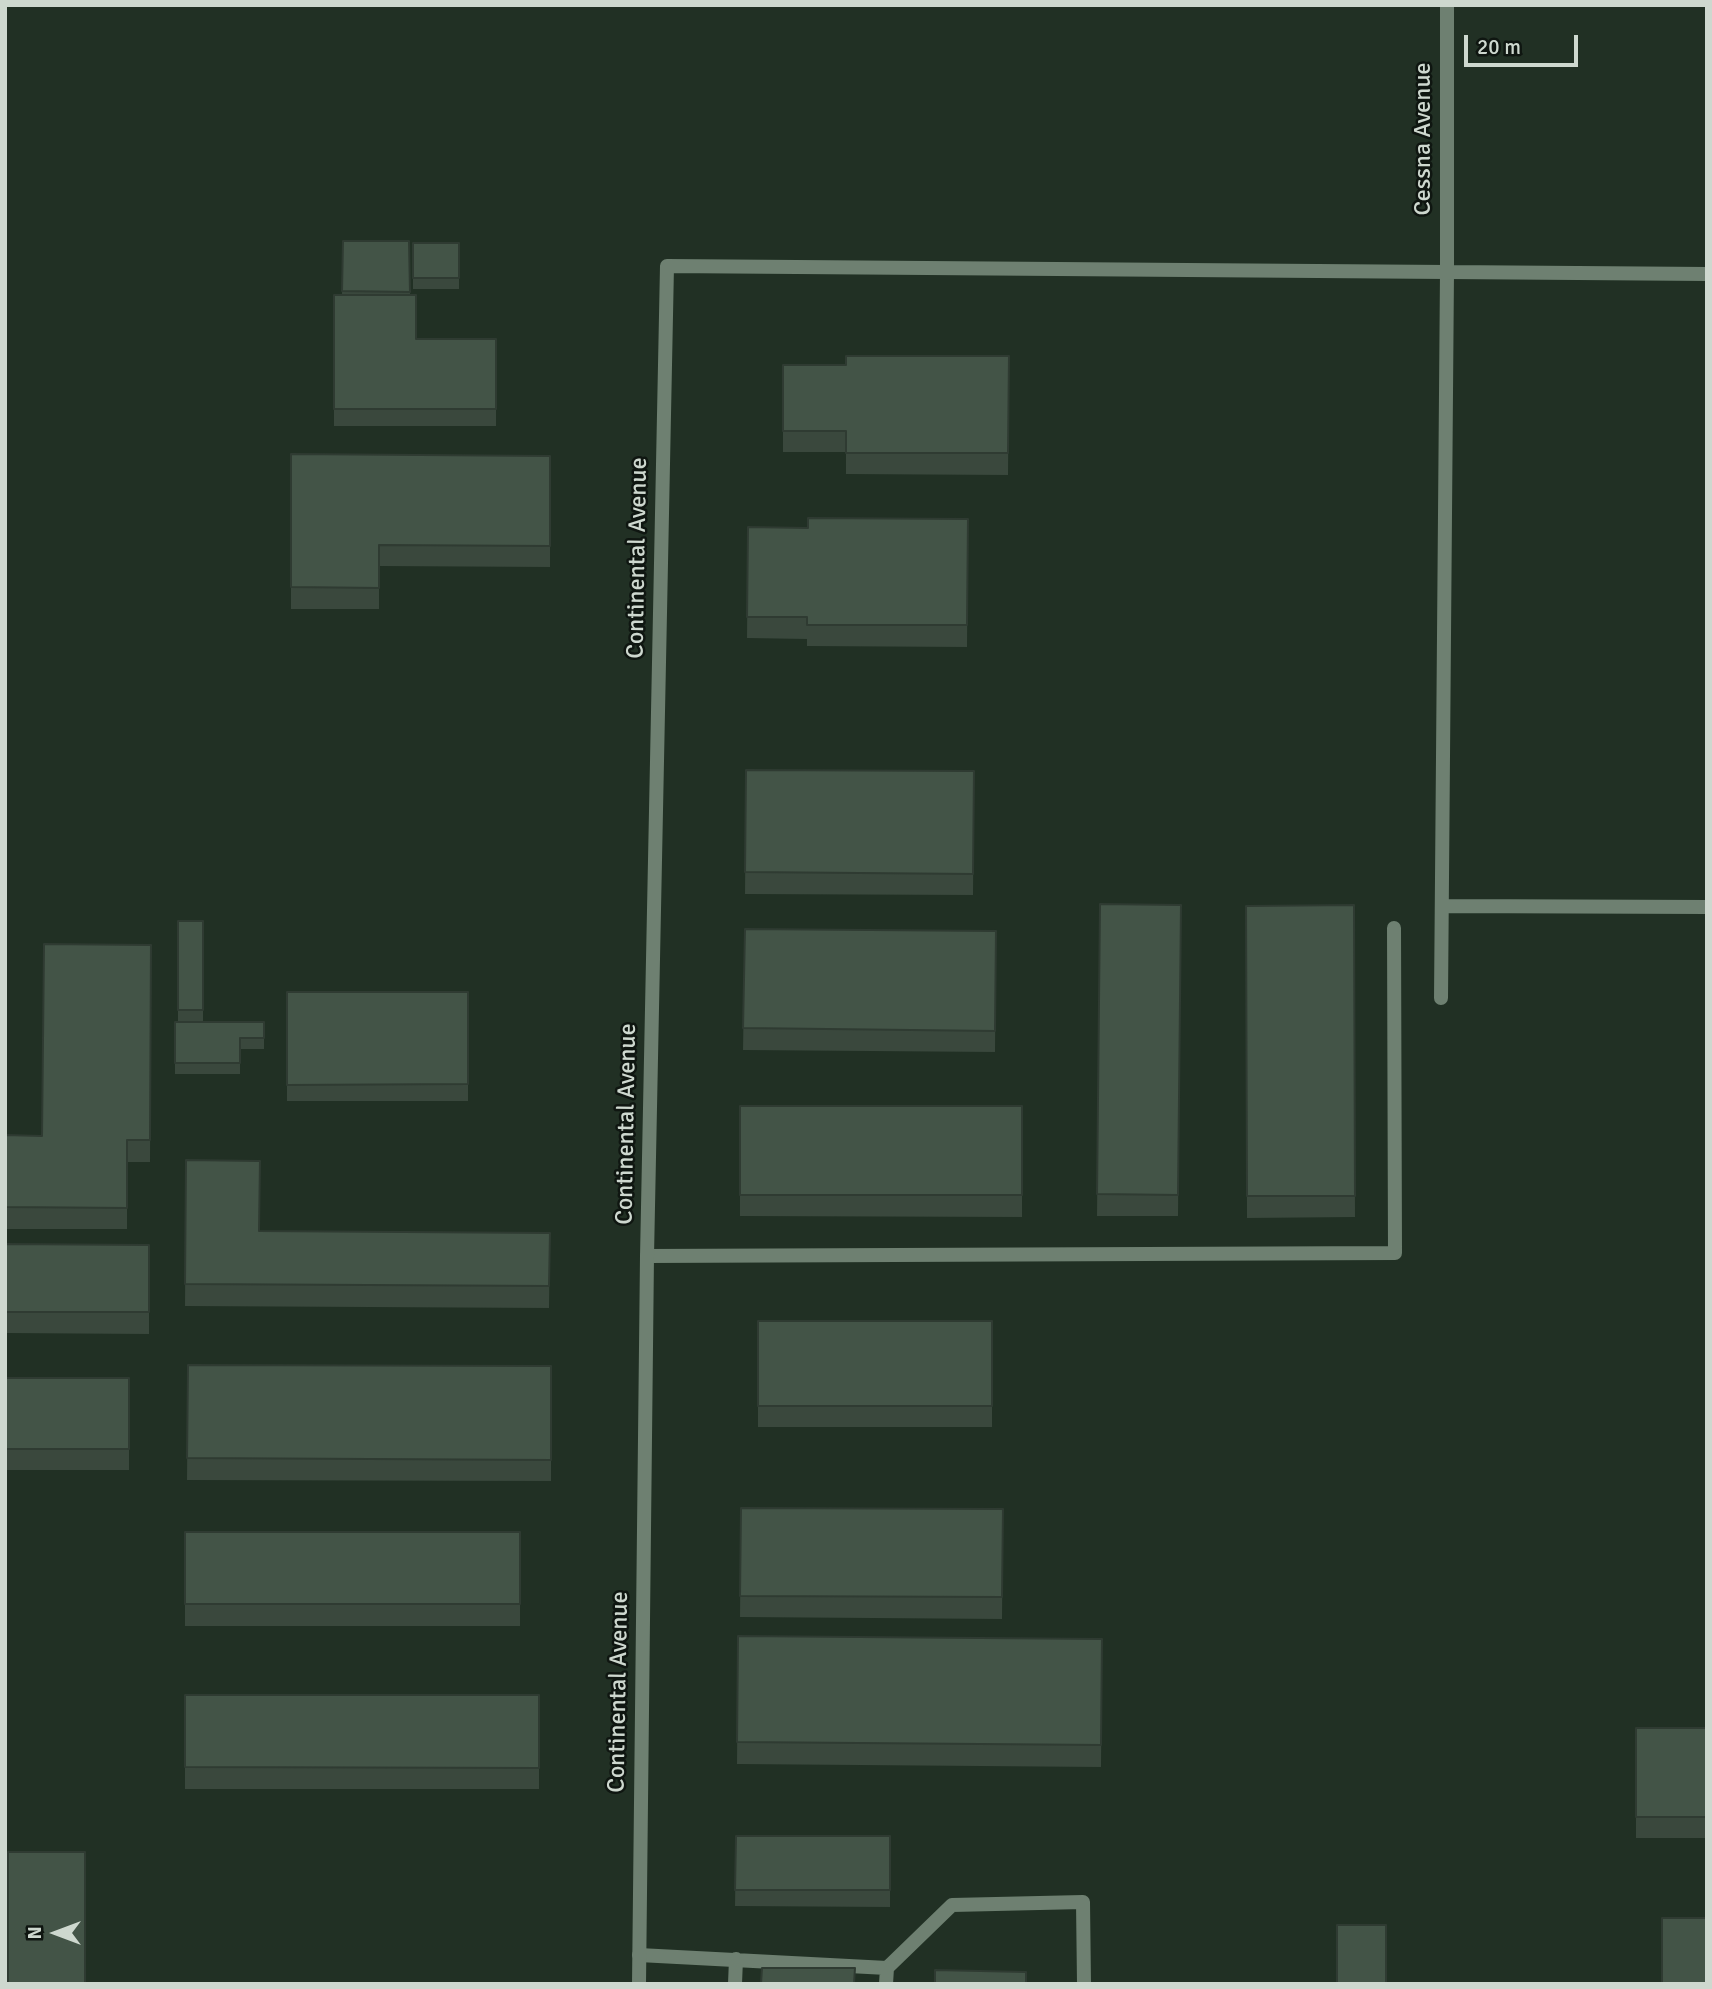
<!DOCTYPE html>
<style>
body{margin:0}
#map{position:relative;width:1712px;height:1989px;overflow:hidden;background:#213024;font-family:Signika,sans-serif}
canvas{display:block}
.frame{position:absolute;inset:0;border:7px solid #ced8cf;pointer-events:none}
.north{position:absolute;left:21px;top:1898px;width:70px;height:70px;-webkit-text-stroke:5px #0f1611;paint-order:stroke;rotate:270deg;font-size:19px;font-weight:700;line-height:28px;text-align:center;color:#ced8cf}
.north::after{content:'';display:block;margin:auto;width:24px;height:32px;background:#ced8cf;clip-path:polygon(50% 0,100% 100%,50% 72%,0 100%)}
.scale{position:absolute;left:1464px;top:35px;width:114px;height:32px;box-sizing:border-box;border:4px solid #ced8cf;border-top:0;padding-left:9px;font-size:21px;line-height:24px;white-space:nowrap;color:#ced8cf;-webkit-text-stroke:5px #0f1611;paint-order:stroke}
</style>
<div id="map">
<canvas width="1712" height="1989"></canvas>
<div class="frame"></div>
<div class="north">N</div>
<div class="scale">20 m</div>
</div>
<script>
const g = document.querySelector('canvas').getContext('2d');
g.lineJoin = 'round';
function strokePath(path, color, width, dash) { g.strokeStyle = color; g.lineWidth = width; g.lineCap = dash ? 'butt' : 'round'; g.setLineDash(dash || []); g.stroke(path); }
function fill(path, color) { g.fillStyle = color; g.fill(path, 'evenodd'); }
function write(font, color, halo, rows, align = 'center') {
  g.font = font + ' Signika,sans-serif'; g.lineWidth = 5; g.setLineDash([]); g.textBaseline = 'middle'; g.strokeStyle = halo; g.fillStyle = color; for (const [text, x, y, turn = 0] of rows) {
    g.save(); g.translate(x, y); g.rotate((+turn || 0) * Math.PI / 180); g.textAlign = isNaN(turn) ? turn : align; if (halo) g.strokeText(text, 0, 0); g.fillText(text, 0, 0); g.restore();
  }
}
const service = new Path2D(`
 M1442,906L1707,907
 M1441,998L1447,272
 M647,1256L1395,1253L1394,928
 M639,1955L887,1968L886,1984
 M887,1968L952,1905L1083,1902L1084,1984
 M735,1984L736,1959`);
const minor = new Path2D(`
 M1447,272V5
 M639,1984L647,1256L667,266L1707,274`);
const wall = new Path2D(`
 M343,241H409L410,295L416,339H496V426H334V295H342Z
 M413,243H459V289H413Z
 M1009,356L1008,475L846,474V452H783V365H846Z
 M291,454L550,456V567L379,566V609H291Z
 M968,519L967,647L807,646V639L747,638L748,527L808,528Z
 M746,770L974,771L973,895L745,894Z
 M1100,904L1181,905L1178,1216H1097Z
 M1354,905L1355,1217L1247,1218L1246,906Z
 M178,921H203V1021H178Z
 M745,929L996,931L995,1052L743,1050Z
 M151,945L150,1162H127V1229H5V1135L42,1136Z
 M287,992H468V1101H287Z
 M175,1022H264V1049H240V1074H175Z
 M740,1106H1022V1217L740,1216Z
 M186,1160L260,1231L550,1233L549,1308L185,1306Z
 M5,1244L149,1245V1334L5,1333Z
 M758,1321H992V1427H758Z
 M188,1365L551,1366V1481L187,1480Z
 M5,1378H129V1470H5Z
 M741,1508L1003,1509L1002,1619L740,1617Z
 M185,1532H520V1626H185Z
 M738,1636L1102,1639L1101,1767L737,1764Z
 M185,1695H539V1789H185Z
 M1636,1728H1707V1838H1636Z
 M736,1836H890V1907L735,1906Z`);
const building = new Path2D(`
 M343,241H409L410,292L342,291Z
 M413,243H459V278H413Z
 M334,295H416V339H496V409H334Z
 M846,356H1009L1008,453H846V431H783V365H846Z
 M291,454L550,456V546L379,545V588L291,587Z
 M808,518L968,519L967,625H807V617H747L748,527L808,528Z
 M746,770L974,771L973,874L745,872Z
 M1100,904L1181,905L1178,1195L1097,1194Z
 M1354,905L1355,1196H1247L1246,906Z
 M178,921H203V1010H178Z
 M745,929L996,931L995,1031L743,1028Z
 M44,944L151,945L150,1140H127V1208L5,1207V1135L42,1136Z
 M287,992H468V1084L287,1085Z
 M175,1022H264V1038H240V1063H175Z
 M740,1106H1022V1195H740Z
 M186,1160L260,1161L259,1231L550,1233L549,1286L185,1284Z
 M5,1244L149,1245V1312H5Z
 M758,1321H992V1406H758Z
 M188,1365L551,1366V1460L187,1458Z
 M5,1378H129V1449H5Z
 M741,1508L1003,1509L1002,1597L740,1596Z
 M185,1532H520V1604H185Z
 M738,1636L1102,1639L1101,1745L737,1742Z
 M185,1695H539V1768L185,1767Z
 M1636,1728H1707V1817H1636Z
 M736,1836H890V1890H735Z
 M8,1852H85V1984H8Z
 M1662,1918H1707V1984H1662Z
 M1337,1925H1386V1984H1337Z
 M762,1968H855L854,1984H761Z
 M935,1970L1026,1972V1984H935Z`);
const streetNames = [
 ["Cessna Avenue",1424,139,-90],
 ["Continental Avenue",638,558,-89],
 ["Continental Avenue",627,1124,-89],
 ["Continental Avenue",619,1692,-89]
];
strokePath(service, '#6e8071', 14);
strokePath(minor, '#6e8071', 14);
fill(wall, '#3a483d');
fill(building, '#435447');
strokePath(building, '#2f3b32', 2);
write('24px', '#ced8cf', '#0f1611', streetNames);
</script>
